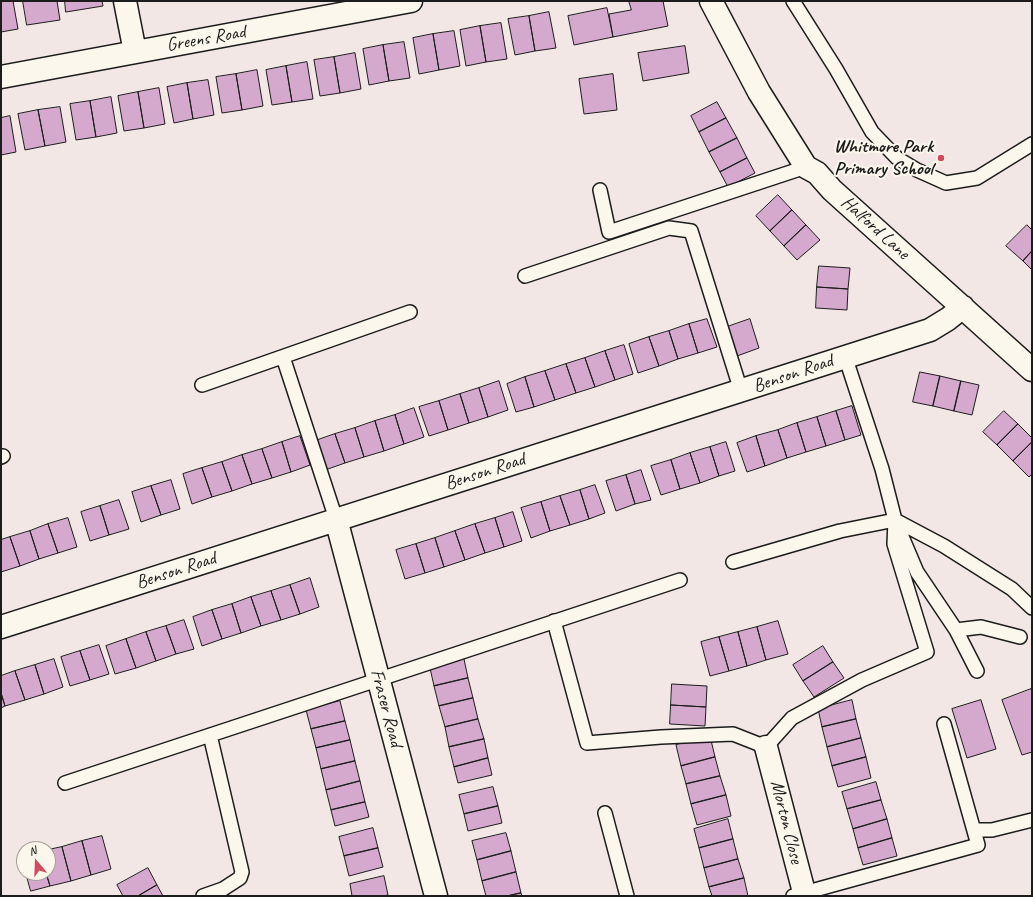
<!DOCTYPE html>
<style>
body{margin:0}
#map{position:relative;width:1033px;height:897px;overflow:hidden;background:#f3e7e6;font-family:Caveat,sans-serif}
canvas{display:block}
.frame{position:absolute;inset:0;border:2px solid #1c1c1c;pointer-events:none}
.north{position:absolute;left:16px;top:841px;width:40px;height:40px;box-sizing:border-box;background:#fbf7ec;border:1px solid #a29f99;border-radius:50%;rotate:341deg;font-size:11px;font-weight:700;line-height:16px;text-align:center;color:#1c1c1c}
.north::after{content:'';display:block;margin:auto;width:14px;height:18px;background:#d1495b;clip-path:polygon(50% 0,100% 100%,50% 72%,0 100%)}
</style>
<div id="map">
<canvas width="1033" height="897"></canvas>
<div class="frame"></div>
<div class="north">N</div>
</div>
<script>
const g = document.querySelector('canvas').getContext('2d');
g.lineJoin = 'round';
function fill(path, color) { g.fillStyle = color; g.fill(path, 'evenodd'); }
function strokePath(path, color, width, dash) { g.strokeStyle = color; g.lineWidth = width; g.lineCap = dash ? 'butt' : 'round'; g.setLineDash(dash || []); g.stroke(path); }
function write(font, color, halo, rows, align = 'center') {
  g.font = font + ' Caveat,sans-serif'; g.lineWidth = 4; g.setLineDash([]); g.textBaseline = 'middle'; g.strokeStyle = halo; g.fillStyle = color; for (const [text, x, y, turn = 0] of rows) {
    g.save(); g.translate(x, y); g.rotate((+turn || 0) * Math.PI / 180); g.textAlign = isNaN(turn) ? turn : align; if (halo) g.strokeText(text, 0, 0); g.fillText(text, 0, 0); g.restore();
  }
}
const building = new Path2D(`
 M1,1H13L18,29L1,32Z
 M23,1H57L60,20L27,25Z
 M65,1H102L103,6L66,12Z
 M629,1H663L668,26L613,37L609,14L631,10Z
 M607,8L613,37L574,45L568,16Z
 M549,12L556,48L535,51L529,16Z
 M529,16L535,51L515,55L508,19Z
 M501,23L507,59L486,62L480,26Z
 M480,26L486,62L466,66L460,30Z
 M454,31L460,66L439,70L433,34Z
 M433,34L439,70L419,74L413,38Z
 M404,42L410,78L389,81L383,45Z
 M383,45L389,81L369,85L363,49Z
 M685,46L689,73L643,81L638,53Z
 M355,53L361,89L340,93L334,57Z
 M334,57L340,93L320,96L314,60Z
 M307,62L313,99L292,102L286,66Z
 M286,66L292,102L272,105L266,70Z
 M257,70L263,106L242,110L236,74Z
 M236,74L242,110L222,113L216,77Z
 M613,74L617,110L584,114L579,79Z
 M208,80L214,115L193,119L187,83Z
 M187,83L193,119L174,123L167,87Z
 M159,88L165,124L144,128L138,92Z
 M138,92L144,128L124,131L118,96Z
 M111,97L117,133L96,137L90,101Z
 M90,101L96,137L76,140L70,104Z
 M717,102L726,118L699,132L691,116Z
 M60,107L66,142L45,146L38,110Z
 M38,110L45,146L25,150L18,114Z
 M10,116L16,152L1,155V118Z
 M726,118L737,138L709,152L699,132Z
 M737,138L747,158L720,172L709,152Z
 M747,158L755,173L728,187L720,172Z
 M778,195L792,210L770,231L756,216Z
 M792,210L806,225L784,246L770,231Z
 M806,225L820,240L797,260L784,246Z
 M1027,225L1032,230V251L1023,261L1006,246Z
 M1032,251V270L1023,261Z
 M819,266L850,268L848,289L817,287Z
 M817,287L848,289L847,310L816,308Z
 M707,319L717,347L698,353L689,324Z
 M750,319L759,348L737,356L727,327Z
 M689,324L698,353L678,359L669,331Z
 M669,331L678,359L659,366L649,337Z
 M649,337L659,366L638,373L629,344Z
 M624,345L633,374L615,380L605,351Z
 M605,351L615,380L595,387L585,358Z
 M585,358L595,387L576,393L566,364Z
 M566,364L576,393L555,400L545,371Z
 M545,371L555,400L534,407L525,377Z
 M920,372L940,376L933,406L913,402Z
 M940,376L961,381L954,411L933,406Z
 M525,377L534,407L516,412L507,384Z
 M499,381L508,410L488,417L479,388Z
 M961,381L979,385L972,415L954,411Z
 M479,388L488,417L469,423L460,394Z
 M460,394L469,423L448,430L439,401Z
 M439,401L448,430L429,436L419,407Z
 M852,406L861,435L845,440L836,411Z
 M414,408L424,437L404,444L395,415Z
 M836,411L845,440L826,446L817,417Z
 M1004,411L1018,424L997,445L983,432Z
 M395,415L404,444L384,451L375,421Z
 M817,417L826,446L806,452L797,423Z
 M375,421L384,451L364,457L355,428Z
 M797,423L806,452L787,458L778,430Z
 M1018,424L1032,438V442L1013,461L997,445Z
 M355,428L364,457L345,463L335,434Z
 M778,430L787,458L765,466L756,436Z
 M335,434L345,463L325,470L315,441Z
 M300,436L310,465L291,472L282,442Z
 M756,436L765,466L747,472L737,443Z
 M282,442L291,472L272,478L262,449Z
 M726,442L735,471L719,476L710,447Z
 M1032,442V474L1029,477L1013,461Z
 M710,447L719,476L700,483L690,453Z
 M262,449L272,478L252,484L242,455Z
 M690,453L700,483L680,489L671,460Z
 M242,455L252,484L232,491L222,462Z
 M671,460L680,489L661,495L651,466Z
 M222,462L232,491L212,497L202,468Z
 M202,468L212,497L192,504L183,474Z
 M641,470L651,500L635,504L626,475Z
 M626,475L635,504L616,511L606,481Z
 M171,480L180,509L161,515L151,486Z
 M595,485L605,513L589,519L580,490Z
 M151,486L161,515L141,522L132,492Z
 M580,490L589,519L570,525L560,496Z
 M560,496L570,525L550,531L541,502Z
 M119,500L129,529L109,535L100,506Z
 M541,502L550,531L531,538L521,508Z
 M100,506L109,535L90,541L81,512Z
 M513,512L522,541L504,547L495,518Z
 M68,518L77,547L58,553L48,524Z
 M495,518L504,547L485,553L475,524Z
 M48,524L58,553L39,559L30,531Z
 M475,524L485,553L465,560L455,531Z
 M30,531L39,559L20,566L10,537Z
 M455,531L465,560L444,567L435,538Z
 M10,537L20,566L1,572V540Z
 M435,538L444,567L425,573L416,544Z
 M416,544L425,573L405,579L396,550Z
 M310,578L319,607L300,614L290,585Z
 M290,585L300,614L281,620L271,591Z
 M271,591L281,620L261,626L251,597Z
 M251,597L261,626L241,633L232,604Z
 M232,604L241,633L222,639L212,610Z
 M212,610L222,639L202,646L193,617Z
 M184,620L194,649L176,654L166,626Z
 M778,621L788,654L766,660L757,627Z
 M166,626L176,654L156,661L146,632Z
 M757,627L766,660L747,666L738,632Z
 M146,632L156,661L136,668L126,639Z
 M738,632L747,666L729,671L719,637Z
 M719,637L729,671L710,676L701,642Z
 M126,639L136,668L115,674L106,646Z
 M99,645L109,674L90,680L80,651Z
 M823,646L833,662L803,681L793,665Z
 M80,651L90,680L70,686L61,657Z
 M54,659L63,687L44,694L35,665Z
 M464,659L468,678L434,686L430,668Z
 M833,662L844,678L814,697L803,681Z
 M35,665L44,694L25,700L15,671Z
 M15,671L25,700L5,706L1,693V676Z
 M468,678L473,698L439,706L434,686Z
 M672,684L707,686L706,707L671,705Z
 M1031,689L1032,692V752L1022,755L1002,700Z
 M1,693L5,706L1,708Z
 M473,698L478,719L445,727L439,706Z
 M852,700L856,719L822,727L818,709Z
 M981,700L996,749L967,758L952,709Z
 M340,701L345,721L311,729L306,710Z
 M671,705L706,707L705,726L670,724Z
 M478,719L484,739L449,747L445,727Z
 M856,719L861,738L827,747L822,727Z
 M345,721L350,740L316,748L311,729Z
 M710,736L715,757L681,766L676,745Z
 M861,738L866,757L832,766L827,747Z
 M484,739L488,758L454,767L449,747Z
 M350,740L355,761L321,769L316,748Z
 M715,757L720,776L686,784L681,766Z
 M866,757L871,778L838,787L832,766Z
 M488,758L492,775L458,783L454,767Z
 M355,761L360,781L326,790L321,769Z
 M720,776L726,795L691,804L686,784Z
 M360,781L365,802L331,810L326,790Z
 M876,782L881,800L847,809L842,792Z
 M493,787L498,806L464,814L459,795Z
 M726,795L731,816L697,825L691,804Z
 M881,800L887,819L853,829L847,809Z
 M365,802L369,817L335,826L331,810Z
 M498,806L502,823L468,831L464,814Z
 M728,819L733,839L699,848L694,829Z
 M887,819L892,838L858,848L853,829Z
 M373,828L378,848L344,856L339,837Z
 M506,833L511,851L477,860L472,841Z
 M102,836L111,869L91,875L82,841Z
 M892,838L897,856L863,865L858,848Z
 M733,839L738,859L704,868L699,848Z
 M82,841L91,875L71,881L62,847Z
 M62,847L71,881L50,886L46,873H48V850Z
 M378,848L383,867L349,876L344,856Z
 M511,851L516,872L482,881L477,860Z
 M738,859L744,878L709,887L704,868Z
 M148,868L157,885L138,896H123L117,885Z
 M516,872L521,893L507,896H486L482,881Z
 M26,873H46L50,886L31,891Z
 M384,876L388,895L383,896H352L350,884Z
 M744,878L748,896H712L709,887Z
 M157,885L163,896H138Z
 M521,893L522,896H507Z`);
const service = new Path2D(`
 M793,1L836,69L872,132L897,158L917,170L946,183L977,178L1032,144
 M600,190L609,232L806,167
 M525,276L669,228L691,231L741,391
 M845,356L882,469L895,520L917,572L956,630
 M283,357L336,519
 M202,385L410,312
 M1,457L3,456
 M733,562L840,531L895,520L944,546L1012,589L1032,608
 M554,621L587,743L661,737L733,734L766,747L792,718L862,680L927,652L894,544L895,520
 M977,671L956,630L981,627L1020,637
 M65,783L680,580
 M605,813L627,896
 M975,830H992L1032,820
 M203,896L223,889L240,878L242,872L210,735
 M793,896L978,845L944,724`);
const minor = new Path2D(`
 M125,1L135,52
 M711,1L759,92L806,167L817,173L832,190L1032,370
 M1,77L411,1
 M336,519L436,896
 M1,627L930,330L948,319L963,307
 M766,747L805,896`);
const markers = [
 [941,158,4,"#d1495b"]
];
const streetNames = [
 ["Greens Road",206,39,-10],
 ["Halford Lane",875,228,42],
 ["Benson Road",793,374,-19],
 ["Benson Road",485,472,-18],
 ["Benson Road",176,571,-18],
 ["Fraser Road",386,708,75],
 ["Morton Close",786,822,76]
];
const poiNames = [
 ["Whitmore Park",933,147],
 ["Primary School",933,169]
];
fill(building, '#d4a9cd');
strokePath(building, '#1c1c1c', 1);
strokePath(service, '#1c1c1c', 16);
strokePath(minor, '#1c1c1c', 25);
strokePath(service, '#fbf7ec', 13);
strokePath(minor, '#fbf7ec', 22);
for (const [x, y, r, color] of markers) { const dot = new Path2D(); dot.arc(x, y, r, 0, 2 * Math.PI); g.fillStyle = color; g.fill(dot); strokePath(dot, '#fbf7ec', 1.5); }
write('19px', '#1c1c1c', '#fbf7ec', streetNames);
write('bold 19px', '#1c1c1c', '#fbf7ec', poiNames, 'right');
</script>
